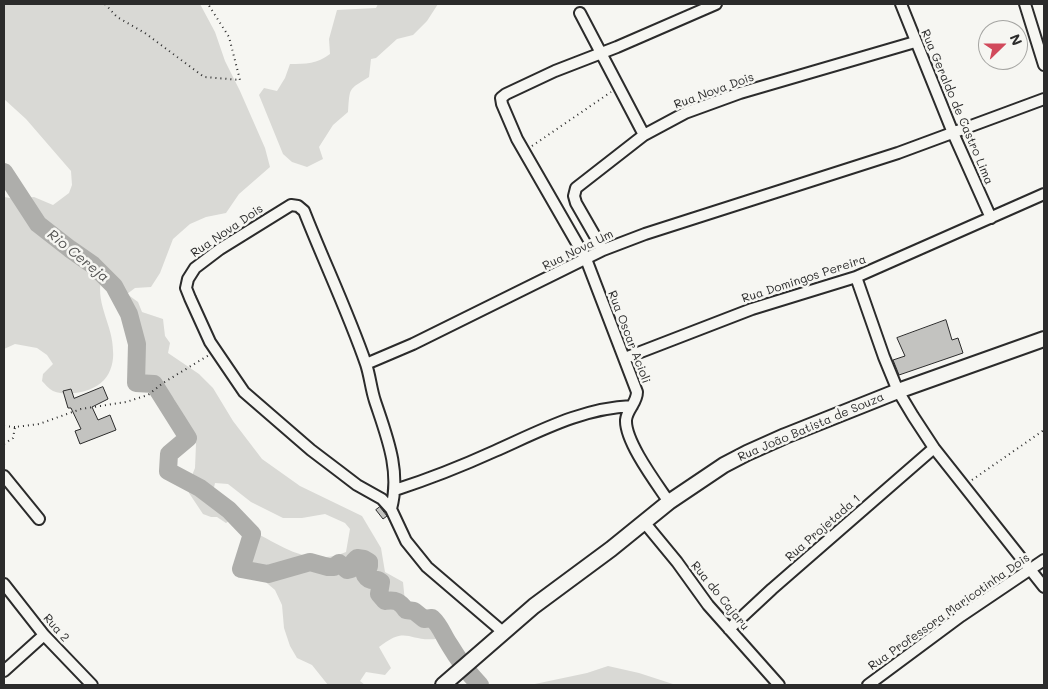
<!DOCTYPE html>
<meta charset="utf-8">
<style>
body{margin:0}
#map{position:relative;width:1048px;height:689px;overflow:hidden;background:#f6f6f2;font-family:Mali,sans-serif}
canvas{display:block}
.frame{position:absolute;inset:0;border:5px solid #2b2b2b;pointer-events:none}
.north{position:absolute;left:978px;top:20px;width:50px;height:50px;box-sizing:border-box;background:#f6f6f2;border:1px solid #a5a5a2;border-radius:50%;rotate:68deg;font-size:14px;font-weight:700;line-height:20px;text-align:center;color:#2b2b2b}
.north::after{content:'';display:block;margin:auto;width:18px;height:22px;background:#d1495b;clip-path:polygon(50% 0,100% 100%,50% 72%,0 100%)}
</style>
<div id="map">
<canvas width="1048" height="689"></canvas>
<div class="frame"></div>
<div class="north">N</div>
</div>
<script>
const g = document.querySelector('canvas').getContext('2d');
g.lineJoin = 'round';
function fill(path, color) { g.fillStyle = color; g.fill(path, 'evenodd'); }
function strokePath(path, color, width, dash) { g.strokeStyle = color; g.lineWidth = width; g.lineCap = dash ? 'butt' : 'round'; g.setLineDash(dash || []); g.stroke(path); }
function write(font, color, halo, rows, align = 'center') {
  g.font = font + ' Mali,sans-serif'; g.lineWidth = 5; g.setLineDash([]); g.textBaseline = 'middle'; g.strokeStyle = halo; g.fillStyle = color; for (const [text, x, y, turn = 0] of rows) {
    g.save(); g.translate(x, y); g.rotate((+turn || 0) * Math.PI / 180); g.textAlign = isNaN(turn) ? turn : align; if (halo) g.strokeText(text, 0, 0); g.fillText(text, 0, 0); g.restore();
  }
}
const green = new Path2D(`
 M4,4H200L215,32L225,61L240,91L265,148L270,167L239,194L226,213L206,217L190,224L173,239L160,273L151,287L135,288L127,294L138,302L142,312L163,319L165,336L170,343L168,353L199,374L213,388L233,421L262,459L300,486L362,516L381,548L385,572L403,582L405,602L419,612L438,617L451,642V649L442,646L436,639C408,642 407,625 379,647L391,668L385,675L366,672L360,681L365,685H328L312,665L297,658L290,646L284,628L282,605L275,590L241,561L239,553L242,539L249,529C280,545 309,568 346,552L350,529L345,523L325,514L302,518H283L251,502L228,484L215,483L213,492L227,508L231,520L226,523L217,517H211L203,514L189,493L188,485L195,468L196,444L195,435L174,399L164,388L137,374L131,358L129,308L119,297L109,276L101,279C96,306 113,325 113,351C114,360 111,373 104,380C93,392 69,397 53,391C49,389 45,384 42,381L43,374L53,364L47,355L37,348L15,344L4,349V197L16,199L34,197L53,205L69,193L72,185L71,171L26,119L4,99Z
 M378,4H438L427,21L413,35L397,39L376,58L371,59L369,77C348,90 350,87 348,112L333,125L319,147L323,159L307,167L292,162L283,154L259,95L264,88L277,91L285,78L290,64C306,64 317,64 330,54L329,39L337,10L376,8Z
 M608,666L639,673L676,685H530L587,673Z`);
const river = new Path2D(`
 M4,172L38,224L70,249L93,265L114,286L129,314L137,344L136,383L154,384L188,438L169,454L168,471L200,488L229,510L252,534L241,569L268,574L310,562L328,567H334L339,563L347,570L351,569L354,561L357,558L364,559L369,562V566L365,575C368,580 372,581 378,580L381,582L379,594L385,601C396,599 400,602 406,610L414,611L424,619L432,618C440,625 443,635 449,644C458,659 468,673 480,685`);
const building = new Path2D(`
 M946,320L952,340L958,338L963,353L899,375L893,360L905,356L897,338Z
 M103,387L108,399L92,407L98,420L110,415L116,430L80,444L75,431L81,429L71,408H68L63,391L71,389L74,398Z
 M380,507L387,516L383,519L376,510Z`);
const path = new Path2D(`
 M105,4L117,17L145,33L204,77L240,80L229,37L208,4
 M532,146L611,92
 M4,426L15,427
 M4,444L13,438L15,427L39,424L81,409L126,402L148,395L163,383L209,355
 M972,480L1044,430`);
const street = new Path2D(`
 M901,4L953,133L991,218
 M1025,4L1044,65
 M580,13L644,135
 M603,250L576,203L574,196L576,188L644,135L685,113L740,93L915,42
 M856,277L884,357L898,391L913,416L934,448L1044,587
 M625,358L752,309L856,277L1044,194
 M366,364L413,344L603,250L645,234L898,153L1044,99
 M4,476L39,519
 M395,490C429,479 462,466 495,451C540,431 582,408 632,406
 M669,502C657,484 625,442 626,420C627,409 637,403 637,392L586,259L517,139L502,104L501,98L506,94L555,71L617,47L716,4
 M391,509C401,471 387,437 375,401C371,389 370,376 366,364C348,312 324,262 304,211L298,206L291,205L220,249L195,268L188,279L186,288L190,298L210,342L244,392L311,450L340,472L357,485L382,499L391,509L406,541L427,567L503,632
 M644,522L677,562L708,605L779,685
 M4,584L44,635L92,685
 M729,629L772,589L934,448
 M4,671L44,635
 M868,685L961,616L1044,560`);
const secondary = new Path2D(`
 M443,685L534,606L611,549L669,502L724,465L747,453L785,436L898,391L1044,339`);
const streetNames = [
 ["Rua Nova Dois",714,91,-20],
 ["Rua Geraldo de Castro Lima",957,107,67],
 ["Rua Nova Dois",227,231,-34],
 ["Rua Nova Um",578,250,-26],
 ["Rua Domingos Pereira",804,279,-18],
 ["Rua Oscar Acioli",629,337,69],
 ["Rua João Batista de Souza",811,427,-23],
 ["Rua Projetada 1",823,528,-41],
 ["Rua do Cajaru",720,596,51],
 ["Rua Professora Maricotinha Dois",949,612,-35],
 ["Rua 2",56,628,49]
];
const waterNames = [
 ["Rio Cereja",78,256,39]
];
fill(green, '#d9d9d5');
strokePath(river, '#aeaeab', 18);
fill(building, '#c3c3c0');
strokePath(building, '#2b2b2b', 1);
strokePath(street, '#2b2b2b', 14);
strokePath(secondary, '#2b2b2b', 18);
strokePath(path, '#2b2b2b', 2, [1, 4]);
strokePath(street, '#f6f6f2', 10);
strokePath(secondary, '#f6f6f2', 14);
write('12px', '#2b2b2b', '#f6f6f2', streetNames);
write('italic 14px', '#525251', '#f6f6f2', waterNames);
</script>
